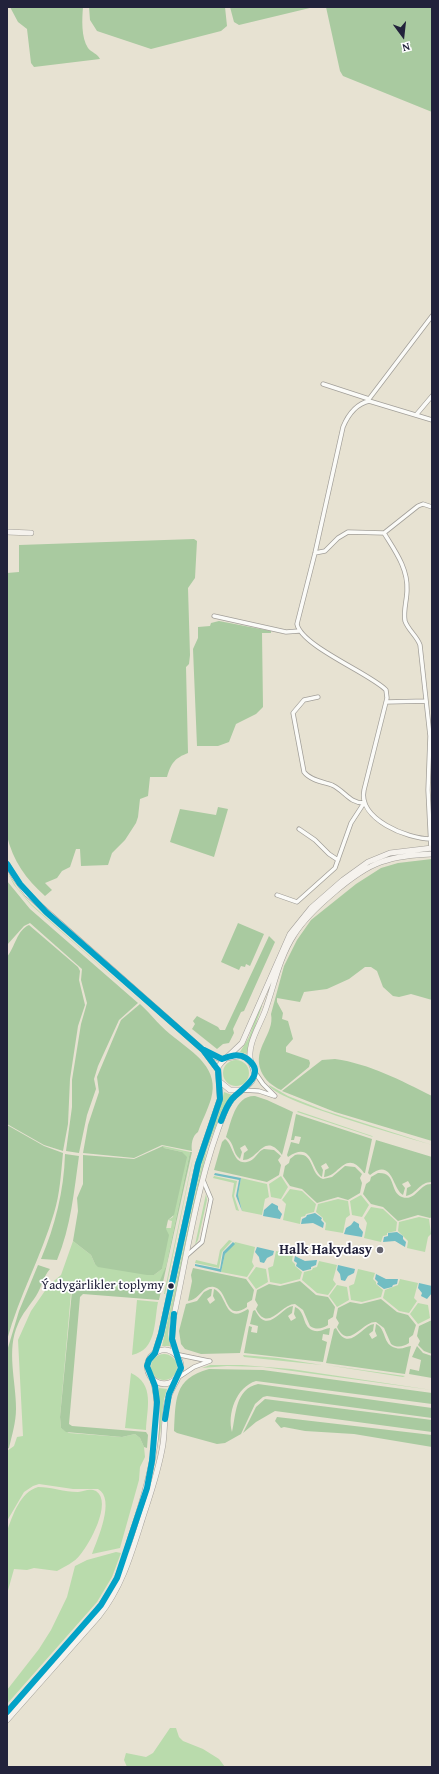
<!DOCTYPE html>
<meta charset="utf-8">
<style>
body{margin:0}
#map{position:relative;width:439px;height:1774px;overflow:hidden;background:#e7e2d2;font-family:"Gentium Book Plus",serif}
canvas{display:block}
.frame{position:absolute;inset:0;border:8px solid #22223b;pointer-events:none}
.north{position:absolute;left:383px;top:16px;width:40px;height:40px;-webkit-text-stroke:3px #fff;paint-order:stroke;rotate:165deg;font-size:11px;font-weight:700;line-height:16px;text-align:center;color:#22223b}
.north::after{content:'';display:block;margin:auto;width:14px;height:18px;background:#22223b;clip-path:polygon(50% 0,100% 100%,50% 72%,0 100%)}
</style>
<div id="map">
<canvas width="439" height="1774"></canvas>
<div class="frame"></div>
<div class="north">N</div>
</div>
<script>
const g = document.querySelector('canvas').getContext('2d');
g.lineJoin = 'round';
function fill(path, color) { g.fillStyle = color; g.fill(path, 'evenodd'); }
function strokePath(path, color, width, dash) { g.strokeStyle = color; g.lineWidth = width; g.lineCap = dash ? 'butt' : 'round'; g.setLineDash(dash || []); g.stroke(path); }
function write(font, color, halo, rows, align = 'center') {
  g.font = font + ' "Gentium Book Plus",serif'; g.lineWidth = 3.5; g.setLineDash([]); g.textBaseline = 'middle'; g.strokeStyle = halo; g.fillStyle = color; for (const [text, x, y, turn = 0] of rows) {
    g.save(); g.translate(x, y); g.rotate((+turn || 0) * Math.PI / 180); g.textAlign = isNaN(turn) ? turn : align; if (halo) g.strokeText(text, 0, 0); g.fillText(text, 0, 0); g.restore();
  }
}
const green = new Path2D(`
 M7,872L17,888L31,904L148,1008L31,905L14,885Z
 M260,1005L262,1006L249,1044L247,1054L240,1052L249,1037Z
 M223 1073a13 13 0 1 1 26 0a13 13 0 1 1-26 0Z
 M269,1085L288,1096L323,1110L432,1145C410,1138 272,1100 269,1085Z
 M224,1092L232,1095L222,1110L207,1149L170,1319L168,1334L170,1346H162L202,1162L220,1109Z
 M298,1111L372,1136L373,1137L297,1112Z
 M163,1146L190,1152L166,1266L160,1285L154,1289L149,1287L136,1289L77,1286L71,1293L60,1417L61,1428L69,1433L122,1437L135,1434L140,1438L144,1447L145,1457L140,1467L139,1480L120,1548L92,1554C97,1540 116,1499 98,1489H73L39,1484L33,1486L24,1492L7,1521V1451L14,1446L17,1437L23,1436L18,1340L31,1311L49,1285L61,1275L73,1241L91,1255L95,1264L154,1275L162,1269L166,1229V1228H171L172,1221L168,1220L173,1217L182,1152L164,1148Z
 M193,1158L165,1294H164L191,1166Z
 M214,1176L237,1181L234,1196L239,1211L236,1210L232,1196L234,1183L213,1178Z
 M281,1176L288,1187L281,1199L271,1197L269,1184Z
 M241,1178L267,1184L269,1197L265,1199L262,1215L242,1211L238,1195Z
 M290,1189L302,1191L316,1204L314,1212L306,1214L305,1216L301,1217L300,1224L283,1220L286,1204L282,1200Z
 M206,1194L207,1200L198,1240L195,1245Z
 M361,1195L369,1205L362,1217L352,1215L350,1201Z
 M338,1199L348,1201L350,1215L346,1218L343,1233L325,1230L326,1223L323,1220V1218L316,1212L318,1204Z
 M371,1207L383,1209L397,1222L396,1231L387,1233V1235L383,1236L381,1242L364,1238L367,1223L364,1218Z
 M419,1217L429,1219L431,1234L428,1237L425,1252L407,1248L408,1241L398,1231L399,1222Z
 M229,1240L232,1241L222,1252L219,1268L195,1263L196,1260L217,1265L220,1250Z
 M235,1242L255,1247L252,1262L254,1266L247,1277L221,1272L225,1254Z
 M276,1251L293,1255L292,1261L295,1264V1266L302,1272L300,1279L281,1284L270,1282L268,1268L273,1266Z
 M319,1261L337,1265L333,1280L336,1284L328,1295L317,1293L302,1280L304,1272L312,1270L313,1268L317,1267Z
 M256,1267L266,1269L268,1282L256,1289L248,1278Z
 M358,1269L375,1273L373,1279L376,1282V1284L383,1290L381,1297L362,1302L351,1300L349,1286L354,1284Z
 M400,1279L418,1283L414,1298L417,1301L409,1313L399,1311L383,1298L385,1290L398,1285Z
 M337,1285L347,1287L349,1300L337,1307L329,1296Z
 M137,1300L158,1302C154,1322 157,1350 132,1355Z
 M418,1303L428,1305L430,1318L418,1324L410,1314Z
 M151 1367a13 13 0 1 1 26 0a13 13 0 1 1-26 0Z
 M243,1355L278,1358L322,1365L244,1357Z
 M210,1365H242L291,1369L432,1390L263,1367L227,1366L202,1368Z
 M326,1365L405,1376L403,1377Z
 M131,1373C155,1384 147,1408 146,1430L125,1428Z
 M159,1388L167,1389L164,1399L159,1443Z
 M38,1487C51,1487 64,1492 78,1492C84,1491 90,1488 96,1491C113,1502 89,1545 80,1555C75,1562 64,1567 57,1571L34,1568L27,1570L14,1569L7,1594C7,1582 4,1539 7,1531C13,1515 20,1492 38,1487Z
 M116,1552L121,1553L112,1577L97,1602L7,1704V1690L39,1649L51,1630L67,1597L75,1566L87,1560Z
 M170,1728H176L179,1737L183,1741L203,1749L219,1759L225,1767H127L124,1760L126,1753L146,1757L153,1753Z`);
const forest = new Path2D(`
 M10,7H83C82,19 81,38 88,48C92,53 97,53 100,59L34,67L31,63L27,29L18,22Z
 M89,7H225L227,26L221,31L151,49L97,31L90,20Z
 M230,7H314L239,25L234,22Z
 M326,7H432V112L343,76L340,71Z
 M194,539L197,541L195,578L188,588L190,655L189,664L186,667L188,753C175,758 171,763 167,777H150L148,796L140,799L138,817L136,823L125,840L112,853L108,865L81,866L80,849H76L70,867L62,871L57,878L45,883L52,890L45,896C26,879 13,861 7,836V573L19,572V545Z
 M219,621L271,631V633H262L263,707L256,714L236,724L229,742L218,746H197L193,649L198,638V627L210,626L211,623Z
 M218,807L228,809L214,857L170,842L180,809L216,815Z
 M432,859V1000L411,994L399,997L393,996L383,987L377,971L371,967H365L349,979L327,989L304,992L300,1002L277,998V1002L283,1013L282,1019L288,1021L293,1039L286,1047V1052L309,1060L310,1063L309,1067L281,1090C272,1086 265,1080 261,1071C252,1048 275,1034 271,1014L284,966L297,940L311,920L356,884L381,868L398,863Z
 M7,881L30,909L138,1003L119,1020L98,1066L94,1079L96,1089L87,1115L79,1153L66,1151L72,1107V1080L81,1024L87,1003L81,980L82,969L30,923L24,926L7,945Z
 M238,923L264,934L250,966L246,964L245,967L241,966L239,970L221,962Z
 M29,925L78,967L80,971L79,980L85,1005L78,1026L70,1079L68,1124L63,1151L44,1145L7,1124V957C15,947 17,930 29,925Z
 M269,936L275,942L244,1011L241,1012L233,1029L234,1033L229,1043L223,1044L217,1049L192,1029L195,1024L193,1021L197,1016L218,1027L220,1030H225Z
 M140,1004C152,1015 161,1028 175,1038C194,1053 220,1069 211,1099C208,1109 202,1121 198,1132C192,1136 191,1145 192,1151L162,1145L134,1158L83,1153L88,1125L99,1092L97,1077L121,1020Z
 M335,1059C370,1064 400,1080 432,1096V1141L335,1112L282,1091L322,1060Z
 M255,1096L267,1100L293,1112L282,1155C264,1131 259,1160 243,1160L244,1153L248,1150L245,1145L240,1148L242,1152L240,1159C232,1153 235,1143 226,1137C231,1123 235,1095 255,1096Z
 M296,1114L372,1139L365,1173H364C346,1148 339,1177 324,1177L325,1170L329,1168L326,1163L321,1166L323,1170L322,1177C311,1170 313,1140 288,1157L287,1155L291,1142L299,1144L301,1137L295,1136L294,1140H291Z
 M7,1125L44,1146L63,1153C61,1173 60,1194 54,1213C41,1257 19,1296 7,1340Z
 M225,1139C234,1145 233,1168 250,1161C256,1158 258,1151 264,1149L274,1150L281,1156L278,1160L281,1165L279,1175L267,1182L214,1170L222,1142Z
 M376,1140L432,1157V1182C419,1182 417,1194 406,1196L407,1188L411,1186L408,1181L402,1184L405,1188L403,1195C392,1189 393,1157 370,1175L368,1173Z
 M163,1146L164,1148L182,1152L187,1157L174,1215L168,1220L166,1229L169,1235L162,1269L154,1275H147L98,1267L95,1264L91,1255L73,1241L78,1211L77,1198L83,1184V1155L134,1159Z
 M190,1152H192L159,1300L83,1294L80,1297L69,1424L72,1426L146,1432L148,1435L147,1448L144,1447L140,1438L135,1434L122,1437L66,1432L61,1428L60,1417L72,1291L77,1286L82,1285L136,1289L157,1288L166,1266Z
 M65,1154L79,1156C74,1191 71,1227 57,1260L41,1259C55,1226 64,1191 65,1154Z
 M295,1155C315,1151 309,1174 323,1179L332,1177L345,1166L355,1167L362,1174L360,1178L362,1183L360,1193L348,1200L338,1197L317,1203L302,1189L290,1186L283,1176L285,1166L289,1163L290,1159Z
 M378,1173C397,1172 389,1192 402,1197C416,1202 419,1183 432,1184V1217L430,1218L418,1215L398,1221L383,1207L371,1204L363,1194L366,1184L370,1181L371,1177Z
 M38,1265L50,1269C43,1277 42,1287 36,1296C30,1305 22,1314 18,1324C6,1350 16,1381 16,1409C16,1422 12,1435 9,1448L7,1449V1351L19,1311Z
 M193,1268L246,1279L254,1290L252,1300L247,1303V1307C224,1323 229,1290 214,1287C202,1285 200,1300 188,1301L192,1281L191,1275Z
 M300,1281L316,1295L328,1297L335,1307L333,1317L328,1320V1325C322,1329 316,1330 310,1326L303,1310L295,1304C281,1304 268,1333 256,1309L258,1305L255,1300L257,1290L269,1284L280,1286Z
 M210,1289H212L211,1296L207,1299L210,1304L215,1300L213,1296L214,1289C228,1295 224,1325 248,1309L249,1311L240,1353L201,1354L185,1349L181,1344L179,1331L186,1304L197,1301L204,1292Z
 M381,1299L397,1312L408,1315L416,1325L413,1335L409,1338V1343C403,1347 397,1348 391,1344L384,1328L376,1322C362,1321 349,1351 337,1327L339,1323L336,1318L338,1308L350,1302L361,1304Z
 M293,1306L292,1313L288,1316L291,1321L296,1318L294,1314L295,1307C307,1312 301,1328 315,1331C321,1332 326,1328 330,1328L329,1335L323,1334L322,1340L327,1342L323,1362L244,1353L249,1326L252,1327L251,1332L257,1333L258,1326L250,1324L253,1311L255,1310C268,1336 281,1307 293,1306Z
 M432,1320V1354L424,1351L418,1345L420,1341L417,1336L419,1326Z
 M374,1324L373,1331L369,1334L372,1339L377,1336L375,1331L376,1324C387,1329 382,1345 396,1348C402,1350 407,1346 411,1346L405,1374L326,1363L334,1329L336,1328C349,1354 362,1325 374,1324Z
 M417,1346L423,1353L432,1356V1378L409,1374L410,1369L419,1371L421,1360L412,1357Z
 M209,1369L263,1370L432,1393V1404L256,1381C236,1387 227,1414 232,1432C236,1415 235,1389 258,1384L432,1408V1418L267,1396L263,1397L255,1404L241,1434L225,1443L217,1444L177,1433L174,1431C176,1400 173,1379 209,1369Z
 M265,1399L432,1420V1432L275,1411L256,1422L243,1433L256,1407Z
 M277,1417L432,1435V1447L354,1434L305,1431L284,1427L281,1428L275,1421Z`);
const water = new Path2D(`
 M215,1173L241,1178L238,1195L242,1211L236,1196L239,1180L214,1175Z
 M272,1203L278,1206V1209L282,1214L280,1219L263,1216L264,1210Z
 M315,1213L322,1218L321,1220L324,1223L323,1228L313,1223L301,1224L302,1219L306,1217L307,1215Z
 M354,1221L359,1224V1227L363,1232L362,1237L344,1234L346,1228L351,1225Z
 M397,1232L403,1236V1239L406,1242L405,1247L395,1241L383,1242L384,1237L388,1236V1233Z
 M233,1242L235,1244L225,1254L221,1272L195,1266V1264L220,1269L223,1252Z
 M257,1247L274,1251L273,1255L267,1258L264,1263L260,1262L259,1257L255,1252Z
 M295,1256L305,1261L317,1260L316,1265L311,1267V1269L303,1271L296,1266L297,1263L294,1261Z
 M338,1265L355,1269L354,1273L348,1276L345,1281L341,1280L340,1274L337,1270Z
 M376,1274L386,1279H398L397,1284L393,1285L392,1287L384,1289L377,1284L378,1282L375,1279Z
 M419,1283L432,1286V1293L427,1299L421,1296L422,1293L418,1288Z`);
const street = new Path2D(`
 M323,384L369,399L432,316
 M416,415L432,396
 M384,533C395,551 408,568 407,590C407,600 403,611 405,621C408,630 417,636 420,645L430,736L428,790L431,849
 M315,553L325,551L338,538L348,532L384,533L418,506L423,504L432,507
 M214,616L286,632L299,631
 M318,697L304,700L293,713L304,772C310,780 323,782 332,785C345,791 349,803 364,803
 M386,702L426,701
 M299,829L315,840L329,854L338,860
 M431,839C407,839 358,819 364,790L387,698L386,690C371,674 301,646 297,624L315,553L343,427C348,415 356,404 369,401L432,420
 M277,895L297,902L335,868L351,823L364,803
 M254,1071L263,1084L275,1096
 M242,1090L259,1091L274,1096
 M186,1256L202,1242L211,1199L203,1180
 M175,1354L209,1361
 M179,1377L194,1367L210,1361`);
const secondary = new Path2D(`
 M7,532L31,533
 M7,864L15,878L27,894L203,1050L218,1070
 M251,1063C246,1046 259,1027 265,1011C274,986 279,958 294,935C308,912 355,871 381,862C397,856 415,855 432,854
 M219,1081L230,1090H241
 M155,1353L161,1334L198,1164L220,1099L218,1067L222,1062L242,1043L290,934L311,908L343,880L368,862L390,853L432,848
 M175,1354L172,1339L173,1320C188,1250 198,1177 225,1111C228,1105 231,1100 235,1096C244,1087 258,1083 253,1068C247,1050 235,1057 223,1059C216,1059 209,1053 203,1050
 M7,1712L95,1613C103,1602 111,1592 116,1580C123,1566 127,1550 131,1536C146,1492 166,1426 153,1380
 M7,1720L99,1616C122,1587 131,1555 142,1520C150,1495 159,1470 163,1444C165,1429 164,1414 168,1399C171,1385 190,1369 176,1355C165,1344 149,1352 147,1366C148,1382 164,1389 176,1379`);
const bus1 = new Path2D(`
 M7,864L20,884L46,912L203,1050L218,1070L220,1099L198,1164L161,1334L155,1353L149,1360L147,1366L155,1386L157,1402L152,1461L147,1488L117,1578L101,1605L7,1712
 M204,1050L222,1059C230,1056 238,1053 246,1058C269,1074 242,1088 232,1099C227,1105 224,1113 221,1121
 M165,1419L169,1394L181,1368L172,1339L174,1314`);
const markers = [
 [380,1250,4,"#676570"],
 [171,1286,3.5,"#22223b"]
];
const busNames = [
 ["Ýadygärlikler toplymy",164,1286]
];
const poiNames = [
 ["Halk Hakydasy",372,1250]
];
fill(green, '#b9dbac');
fill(forest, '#a9caa0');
fill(water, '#71bdc3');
strokePath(street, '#a29f99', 5);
strokePath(secondary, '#a29f99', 6);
strokePath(street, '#fbfbf8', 3.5);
strokePath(secondary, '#f5f2ed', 5);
strokePath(bus1, '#02a2c7', 6);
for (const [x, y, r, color] of markers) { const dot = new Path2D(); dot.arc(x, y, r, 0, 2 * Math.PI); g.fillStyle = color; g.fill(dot); strokePath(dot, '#fff', 1.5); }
write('13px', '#22223b', '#fff', busNames, 'right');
write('bold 14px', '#22223b', '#fff', poiNames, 'right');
</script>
